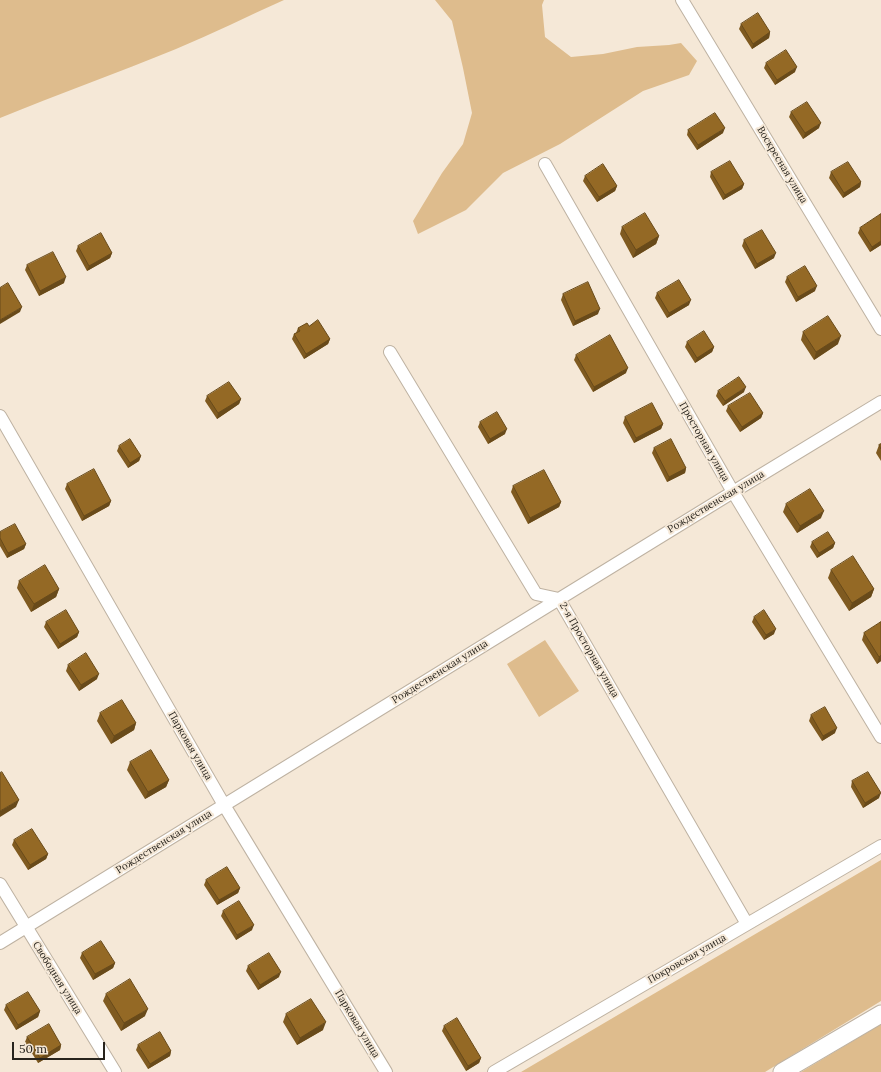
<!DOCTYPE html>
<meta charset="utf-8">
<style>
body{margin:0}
#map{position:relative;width:881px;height:1072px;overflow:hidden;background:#f5e8d7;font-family:Lora,serif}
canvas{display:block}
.scale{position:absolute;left:12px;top:1042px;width:93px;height:18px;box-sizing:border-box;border:2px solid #28241d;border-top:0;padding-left:5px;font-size:12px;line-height:14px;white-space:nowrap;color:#28241d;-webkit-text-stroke:3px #f5e8d7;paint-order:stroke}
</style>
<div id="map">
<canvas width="881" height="1072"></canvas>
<div class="scale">50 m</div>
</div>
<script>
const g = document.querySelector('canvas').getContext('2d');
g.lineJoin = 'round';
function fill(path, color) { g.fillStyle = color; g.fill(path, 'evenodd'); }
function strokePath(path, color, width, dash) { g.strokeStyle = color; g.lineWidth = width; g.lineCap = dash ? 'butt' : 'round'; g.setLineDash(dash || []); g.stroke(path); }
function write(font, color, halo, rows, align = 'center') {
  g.font = font + ' Lora,serif'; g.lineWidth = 4; g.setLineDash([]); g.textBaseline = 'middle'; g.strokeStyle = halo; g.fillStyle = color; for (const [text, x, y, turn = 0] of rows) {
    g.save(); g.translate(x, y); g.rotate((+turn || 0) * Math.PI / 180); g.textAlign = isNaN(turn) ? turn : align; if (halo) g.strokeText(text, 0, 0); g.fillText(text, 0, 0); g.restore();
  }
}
const green = new Path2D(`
 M0,0H284C248,16 212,34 176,49C118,73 58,94 0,118Z
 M435,0H544L542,5L545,37L571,57L603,54L637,47L669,45L681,43L697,61L689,75L643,91L560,144L503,173L466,210L418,234L413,221L442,173L463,144L472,113L463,68L452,21Z
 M545,640L579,691L539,717L507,664Z
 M881,860V1001L765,1072H521Z
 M881,1024V1072H801Z`);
const minor = new Path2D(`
 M682,0L881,329
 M545,164L733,492L881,737
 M390,352L536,594L559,599L747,924
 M0,416L224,805L386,1072
 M0,884L115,1072
 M0,943L733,492L881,402
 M494,1072L881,846`);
const secondary = new Path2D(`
 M782,1072L881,1014`);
const wall = new Path2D(`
 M741,24L770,32L769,38L752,49L739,29Z
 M766,63L795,72L775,85L764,68Z
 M791,112L819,128L803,139L789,117Z
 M688,130L723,133L697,150L687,135Z
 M711,172L744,184L742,189L723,200L710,177Z
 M831,172L861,182L860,187L843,198L829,178Z
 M585,176L617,186L615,191L597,202L583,181Z
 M881,214V245L870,252L858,233L860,228Z
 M622,227L659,236L656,244L633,258L620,234Z
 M744,240L774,258L755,269L742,246Z
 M78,246L112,253L110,258L87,271L76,251Z
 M27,265L64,283L39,296L25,270Z
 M787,277L815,291L796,302L785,282Z
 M657,293L689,305L667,318L655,298Z
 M563,294L598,314L573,326L561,300Z
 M309,326L330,339L328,344L304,359L292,339L294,334L296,333L298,328Z
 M803,332L838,344L814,360L801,340Z
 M687,342L714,347L712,352L695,363L685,347Z
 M576,355L626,373L593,392L574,360Z
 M718,391L744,392L723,406L716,396Z
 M207,396L241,399L239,404L217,419L205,401Z
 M728,406L763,413L761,418L740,432L726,411Z
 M625,417L663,424L661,429L634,443L623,423Z
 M480,422L505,434L488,444L478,427Z
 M881,444V461L876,453L879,445Z
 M119,446L141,456L139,461L128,468L117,451Z
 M654,448L686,468L685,473L667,482L652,453Z
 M67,484L111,501L109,506L82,521L65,489Z
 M513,486L561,502L559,507L528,524L511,492Z
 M786,504L821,518L797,533L783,512Z
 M0,532L26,544L24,549L7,558L0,546Z
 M812,542L835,543L833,548L817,558L810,547Z
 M831,570L874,589L871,597L849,611L828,578Z
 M19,581L59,589L56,597L31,612L17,588Z
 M754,617L774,634L764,640L752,622Z
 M46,622L79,632L77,637L58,649L44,627Z
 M881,622V661L877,664L862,640L864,633Z
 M68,665L97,679L79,691L66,671Z
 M100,713L136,723L134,730L111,744L97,721Z
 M811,715L835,733L822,741L809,721Z
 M130,762L169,780L166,787L145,799L127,770Z
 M852,781L879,798L863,808L851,787Z
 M14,840L48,854L46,859L28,870L12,845Z
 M206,880L240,888L238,893L217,905L204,885Z
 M223,911L252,930L236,940L221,916Z
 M82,953L115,963L113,968L93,980L80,958Z
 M248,966L279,977L258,990L246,971Z
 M106,994L145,1016L121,1031L103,1001Z
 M6,1005L40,1011L38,1017L16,1030L4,1010Z
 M286,1014L323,1030L297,1045L283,1022Z
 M444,1026L481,1058L479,1063L466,1071L442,1031Z
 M27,1037L61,1045L60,1050L38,1063L25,1042Z
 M138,1045L171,1051L170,1056L148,1069L136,1050Z`);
const shadedWall = new Path2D(`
 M770,32L769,38L752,49L753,44Z
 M797,67L795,72L775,85L777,80Z
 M821,123L819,128L803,139L805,133Z
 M725,128L723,133L697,150L698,145Z
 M861,182L860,187L843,198L844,193Z
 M744,184L742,189L723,200L725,195Z
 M617,186L615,191L597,202L599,197Z
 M659,236L656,244L633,258L636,250Z
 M881,241V245L870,252L872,247Z
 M112,253L110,258L87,271L89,266Z
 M776,253L774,258L755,269L757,264Z
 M66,277L64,283L39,296L40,291Z
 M817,286L815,291L796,302L798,297Z
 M691,300L689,305L667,318L669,313Z
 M22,307L20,312L0,324V320Z
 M600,309L598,314L573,326L575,321Z
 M841,336L838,344L814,360L816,352Z
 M330,339L328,344L304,359L306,354Z
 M714,347L712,352L695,363L697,358Z
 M628,368L626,373L593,392L594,387Z
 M746,387L744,392L723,406L725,401Z
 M241,399L239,404L217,419L218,413Z
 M763,413L761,418L740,432L742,427Z
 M663,424L661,429L634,443L636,438Z
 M507,429L505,434L488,444L490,439Z
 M141,456L139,461L128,468L130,463Z
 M686,468L685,473L667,482L669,477Z
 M111,501L109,506L82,521L84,516Z
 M561,502L559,507L528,524L530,518Z
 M824,511L821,518L797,533L800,526Z
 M835,543L833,548L817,558L819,553Z
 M26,544L24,549L7,558L8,553Z
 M59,589L56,597L31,612L34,604Z
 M874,589L871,597L849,611L852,603Z
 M776,629L774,634L764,640L766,635Z
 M79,632L77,637L58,649L60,644Z
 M881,655V661L877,664L879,657Z
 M99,674L97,679L79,691L81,685Z
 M136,723L134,730L111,744L114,736Z
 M837,728L835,733L822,741L823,736Z
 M169,780L166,787L145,799L148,792Z
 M881,793L879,798L863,808L865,803Z
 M19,800L16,807L0,817V811Z
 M48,854L46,859L28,870L30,865Z
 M240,888L238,893L217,905L219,900Z
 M254,925L252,930L236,940L237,935Z
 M115,963L113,968L93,980L95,974Z
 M281,972L279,977L258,990L260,985Z
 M148,1009L145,1016L121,1031L124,1023Z
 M40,1011L38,1017L16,1030L18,1025Z
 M326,1022L323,1030L297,1045L300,1038Z
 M61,1045L60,1050L38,1063L40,1058Z
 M171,1051L170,1056L148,1069L150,1064Z
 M481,1058L479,1063L466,1071L468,1066Z`);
const building = new Path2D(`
 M758,13L770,32L753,44L741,24Z
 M786,50L797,67L777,80L766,63Z
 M807,102L821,123L805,133L791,112Z
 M715,113L725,128L698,145L688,130Z
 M730,161L744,184L725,195L711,172Z
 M848,162L861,182L844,193L831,172Z
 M603,164L617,186L599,197L585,176Z
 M645,213L659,236L636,250L622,227Z
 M881,214V241L872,247L860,228Z
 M762,230L776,253L757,264L744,240Z
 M101,233L112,253L89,266L78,246Z
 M53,252L66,277L40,291L27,265Z
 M805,266L817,286L798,297L787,277Z
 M679,280L691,300L669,313L657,293Z
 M588,282L600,309L575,321L563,294Z
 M8,283L22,307L0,320V288Z
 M828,316L841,336L816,352L803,332Z
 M318,320L330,339L306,354L294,334L300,331L298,328L307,323L309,326Z
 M704,331L714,347L697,358L687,342Z
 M610,335L628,368L594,387L576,355Z
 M739,377L746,387L725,401L718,391Z
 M229,382L241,399L218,413L207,396Z
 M750,393L763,413L742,427L728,406Z
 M652,403L663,424L636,438L625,417Z
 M497,412L507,429L490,439L480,422Z
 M130,439L141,456L130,463L119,446Z
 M671,439L686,468L669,477L654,448Z
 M881,444V449L879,445Z
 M94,469L111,501L84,516L67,484Z
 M544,470L561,502L530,518L513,486Z
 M810,489L824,511L800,526L786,504Z
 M15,524L26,544L8,553L0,538V532Z
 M828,532L835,543L819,553L812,542Z
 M853,556L874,589L852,603L831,570Z
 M45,565L59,589L34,604L19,581Z
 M66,610L79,632L60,644L46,622Z
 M764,610L776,629L766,635L754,617Z
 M881,622V655L879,657L864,633Z
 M86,653L99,674L81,685L68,665Z
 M122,700L136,723L114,736L100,713Z
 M825,707L837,728L823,736L811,715Z
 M151,750L169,780L148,792L130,762Z
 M2,772L19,800L0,811V773Z
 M868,772L881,793L865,803L852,781Z
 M32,829L48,854L30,865L14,840Z
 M227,867L240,888L219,900L206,880Z
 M239,901L254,925L237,935L223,911Z
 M101,941L115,963L95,974L82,953Z
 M269,953L281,972L260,985L248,966Z
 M130,979L148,1009L124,1023L106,994Z
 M28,992L40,1011L18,1025L6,1005Z
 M311,999L326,1022L300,1038L286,1014Z
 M457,1018L481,1058L468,1066L444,1026Z
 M49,1024L61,1045L40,1058L27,1037Z
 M160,1032L171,1051L150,1064L138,1045Z`);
const streetNames = [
 ["Воскресная улица",782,165,59],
 ["Просторная улица",704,442,60],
 ["Рождественская улица",716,502,-31],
 ["2-я Просторная улица",589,650,60],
 ["Рождественская улица",440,672,-32],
 ["Парковая улица",190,746,60],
 ["Рождественская улица",164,842,-32],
 ["Покровская улица",687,959,-30],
 ["Свободная улица",57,978,58],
 ["Парковая улица",357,1024,59]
];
fill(green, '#debc8d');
strokePath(minor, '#beb2a2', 14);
strokePath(secondary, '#beb2a2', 19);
strokePath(minor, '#fff', 12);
strokePath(secondary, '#fff', 17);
fill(wall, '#7f5a20');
fill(shadedWall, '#684a1a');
fill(building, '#946925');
strokePath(building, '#684a1a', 1);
write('10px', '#28241d', '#f5e8d7', streetNames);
</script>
